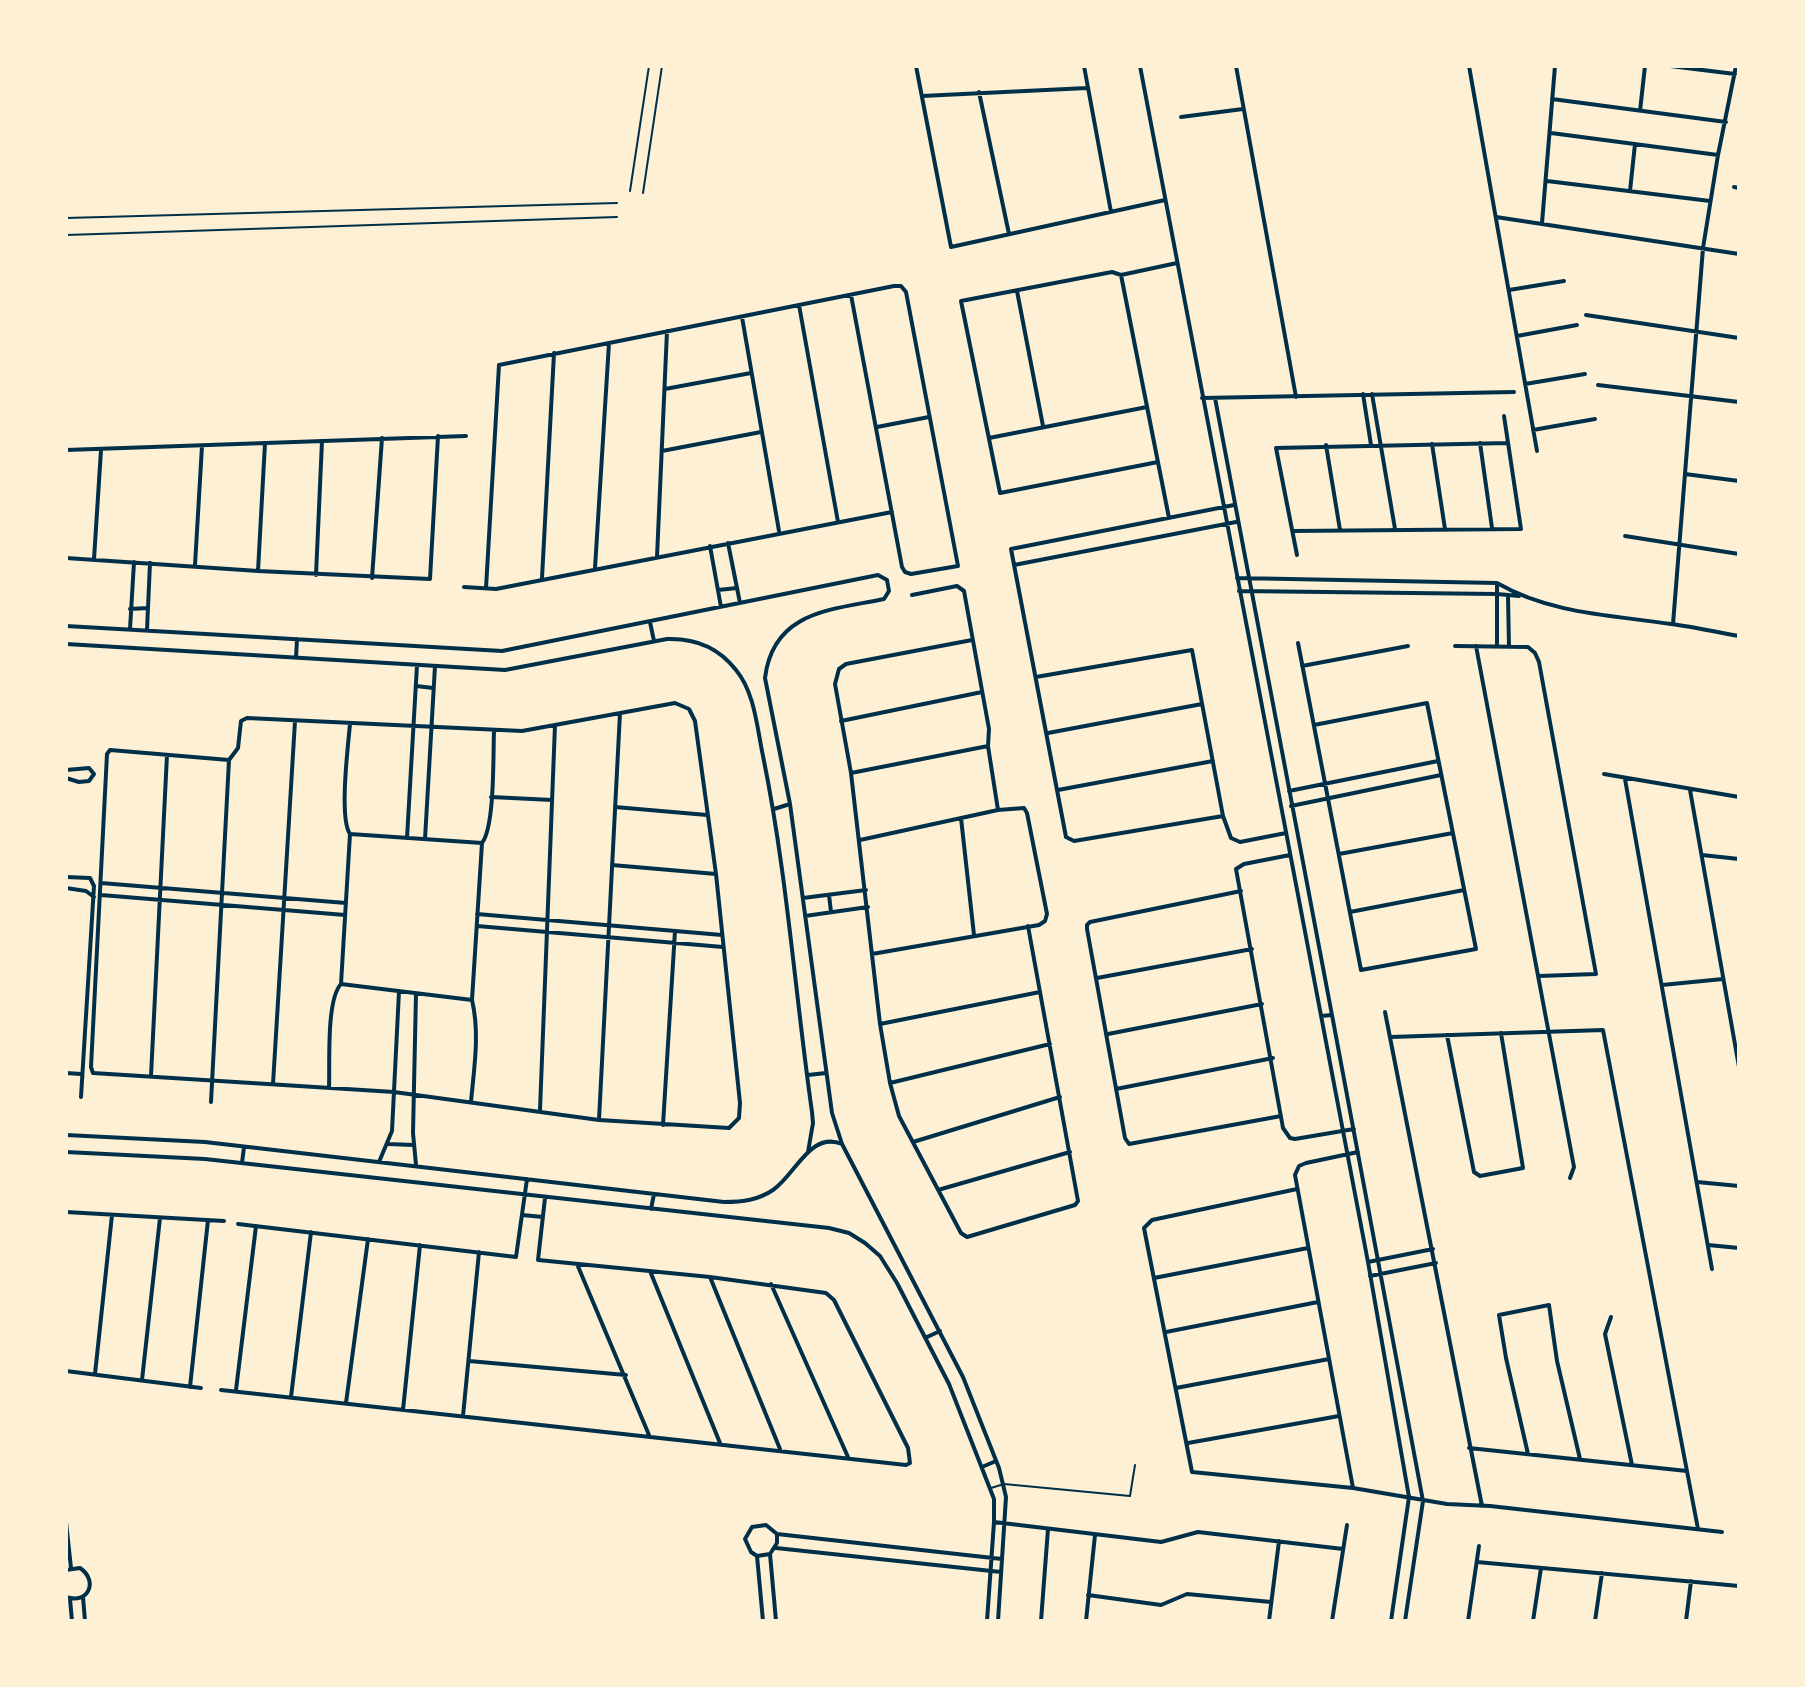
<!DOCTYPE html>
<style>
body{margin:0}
#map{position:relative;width:1805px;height:1687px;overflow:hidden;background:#fdf0d5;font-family:"DejaVu Sans",sans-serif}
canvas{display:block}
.frame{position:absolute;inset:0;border:68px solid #fdf0d5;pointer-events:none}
</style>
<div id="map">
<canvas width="1805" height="1687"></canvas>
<div class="frame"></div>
</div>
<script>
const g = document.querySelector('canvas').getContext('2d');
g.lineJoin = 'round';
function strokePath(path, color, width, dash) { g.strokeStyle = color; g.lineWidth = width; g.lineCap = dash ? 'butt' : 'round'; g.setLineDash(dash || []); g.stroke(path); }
const service = new Path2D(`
 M630,191L649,66
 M643,193L662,66
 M66,218L617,203
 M66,235L617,217
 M991,1488L1004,1484L1130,1496L1135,1465`);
const minor = new Path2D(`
 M916,66L951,247L1165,200
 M1084,66L1111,212
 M1140,66L1368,1262L1409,1497L1391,1621
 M1236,66L1296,397
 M1469,66L1537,451
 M1670,66L1735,74
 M979,92L1009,234
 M922,96L1087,88
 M1552,99L1726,122
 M1640,111L1645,66
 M1181,117L1243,109
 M1551,133L1718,155
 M1547,181L1710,201
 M1734,187L1739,188
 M1630,191L1635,144
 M1496,217L1739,254
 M1542,223L1555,66
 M1121,275L1169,518
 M1509,290L1564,281
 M1017,291L1043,426
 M799,305L838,522
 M1586,315L1739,338
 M742,317L779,531
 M1517,336L1577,325
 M1525,384L1585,374
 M1598,385L1739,402
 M665,389L751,373
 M1363,394L1371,445
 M1372,394L1395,529
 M1202,398L1514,392
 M1215,398L1332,1015
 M877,427L929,417
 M1533,430L1595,419
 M989,438L1147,407
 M1480,443L1492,528
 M1432,444L1445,529
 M1326,445L1340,530
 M66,450L466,436
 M662,451L761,432
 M1158,462L1000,493L961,301L1112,272L1121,275L1177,263
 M1685,474L1739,481
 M1293,531L1521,529L1504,416
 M1625,536L1739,554
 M728,543L740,603
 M710,546L721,607
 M1297,555L1276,448L1508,443
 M657,557L667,331
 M66,558L258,571L430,579L438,436
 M94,559L101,450
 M195,565L202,446
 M1014,565L1236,522
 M595,568L609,343
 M258,571L265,443
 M316,575L322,441
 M372,578L382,438
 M542,578L554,353
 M1237,578L1497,583C1551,614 1611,615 1671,624C1694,627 1716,632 1739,636
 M1497,583V647
 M464,587L496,589L892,512
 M486,588L499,365L894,286H901L906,292L958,566L911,574L905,572L902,567L851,295
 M718,590L737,588
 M1239,591L1497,594L1519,596
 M912,595L957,586L964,591L989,729L988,746L998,810
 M1508,596L1509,647
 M130,609L148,608
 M650,622L654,641
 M1673,624L1703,248L1718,155L1736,66
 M66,626L502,651L878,575L887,580L889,591L884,599C831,610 773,611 765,678L790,804L832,1113L842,1144L963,1377L999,1468L1006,1497L998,1621
 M130,629L134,562
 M147,630L150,563
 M972,640L846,664L839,669L835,684L851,773L880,1024L890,1083L899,1116L961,1233L967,1237L1075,1205L1078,1201L1028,926
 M1298,643C1319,752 1340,861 1361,970L1476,949L1427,703L1314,725
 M66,644L505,670L667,639C695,638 719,648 736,670C755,693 757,728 763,756C787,873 795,993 812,1112L813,1123L808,1152
 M1455,646L1528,647L1535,653L1539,662L1596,974L1539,976
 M1476,646L1574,1167L1570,1178
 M296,658L297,639
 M1302,666L1408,646
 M1036,677L1192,650L1223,816L1231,838L1240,842L1286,833
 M416,686L433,688
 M675,703L689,709L695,721L716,874L740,1103L739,1118L729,1128L599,1120L394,1092L93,1073L91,1067L107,754L110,750L229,760L238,748L241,721L247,718L522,731Z
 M841,721L982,692
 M1048,733L1202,704
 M66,770L89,768L94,774L89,781L79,782L66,778
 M851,773L988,746
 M1604,774L1739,797
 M1625,779L1712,1269
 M1058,790L1213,761
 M1690,790L1739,1067
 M1289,791L1438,761
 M491,797L552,800
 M1291,806L1441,775
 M615,807L707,815
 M774,809L790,804
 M1223,816L1074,841L1066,837L1011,549L1234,505
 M961,818L974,935
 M350,834L482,843
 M407,838L417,665
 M425,839L435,666
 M860,840L998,810L1024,808L1027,813L1047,914L1045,921L1039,925L872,954
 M1339,854L1453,833
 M1290,855L1244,864L1236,869L1283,1128L1290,1138L1295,1139L1354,1129
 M1702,855L1739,859
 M612,865L716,874
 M66,877L90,878L94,886L81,1097
 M101,883L346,903
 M66,888L86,891L94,897
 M1241,891L1090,922L1087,925V929L1125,1138L1129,1144L1281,1116
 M101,895L345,915
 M829,895L831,912
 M803,898L866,890
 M1350,912L1464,890
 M477,914L722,935
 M805,916L868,907
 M477,926L723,947
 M1097,978L1252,949
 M341,984L472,1000
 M1662,985L1723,979
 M416,993L413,1133L416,1165
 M1385,1012L1482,1506
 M1321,1016L1332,1015L1423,1501L1405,1621
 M880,1024L1040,992
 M1108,1034L1262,1004
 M1447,1035L1474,1172L1480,1176L1523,1168L1501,1033
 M1391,1037L1603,1030L1698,1529
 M66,1073L81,1074
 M808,1075L826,1073
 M151,1076L167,755
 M890,1083L1050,1044
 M273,1084L295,721
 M329,1088C330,1064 326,1000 341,984L350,834C339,819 348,746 350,724
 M1116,1089L1273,1058
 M211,1102L229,760
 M471,1102C474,1068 480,1034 472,1000L482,843C495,826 493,755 494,731
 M540,1110L555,725
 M599,1120L620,713
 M663,1125L675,931
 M66,1135L205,1142L724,1202C743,1202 758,1200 773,1190C796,1174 810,1131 842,1144
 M913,1142L1060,1097
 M388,1144L413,1145
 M66,1152L205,1159L829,1228L849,1233L865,1243L880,1256L897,1283L949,1384L994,1499V1522L987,1621
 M379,1162L392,1131L399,991
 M242,1163L244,1147
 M1697,1182L1739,1186
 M1297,1189L1152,1220L1144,1228L1192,1472L1353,1488L1447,1504L1490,1506L1722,1532
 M938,1190L1070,1152
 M651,1209L654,1194
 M66,1212L224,1221
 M522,1215L543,1217
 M238,1224L516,1257L527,1179
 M1708,1245L1739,1248
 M1368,1262L1433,1249
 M577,1264L649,1435
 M650,1271L720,1443
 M1370,1276L1436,1263
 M710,1277L780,1449
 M1154,1278L1308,1248
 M771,1284L848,1457
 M1611,1317L1605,1334L1632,1465
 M1166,1332L1318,1302
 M925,1338L940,1331
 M469,1361L626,1375
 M66,1371L201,1388
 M95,1374L112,1215
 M142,1380L160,1218
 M190,1387L208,1220
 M1176,1388L1329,1359
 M221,1390L906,1465L910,1463L908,1448L834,1300L826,1293L710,1277L538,1260L545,1198
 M236,1390L256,1226
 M291,1397L311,1232
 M346,1403L368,1239
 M403,1410L420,1245
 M463,1416L479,1252
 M1188,1443L1339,1416
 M1469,1448L1687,1471
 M1528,1454L1506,1358L1499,1315L1549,1305L1557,1361L1580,1459
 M982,1467L996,1461
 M1353,1488L1295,1175L1299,1166L1306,1163L1358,1152
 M66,1522L71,1568
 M994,1522L1161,1542L1198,1532L1343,1549
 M777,1534L1002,1559
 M776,1548L1001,1572
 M770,1554L776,1621
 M757,1556L770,1554L777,1543V1534L766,1525L752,1527L745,1539L751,1552L757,1556L763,1621
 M1477,1562L1739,1586
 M66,1570L80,1568C99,1581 88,1605 66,1597
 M1088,1595L1161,1605L1187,1594L1271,1602
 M83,1597L85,1621
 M70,1599L72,1621
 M1041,1621L1048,1529
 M1086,1621L1095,1535
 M1269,1621L1279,1541
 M1332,1621L1347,1525
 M1468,1621L1479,1546
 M1533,1621L1541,1568
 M1595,1621L1602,1573
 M1686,1621L1691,1581`);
strokePath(service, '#003049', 2);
strokePath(minor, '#003049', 4);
</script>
